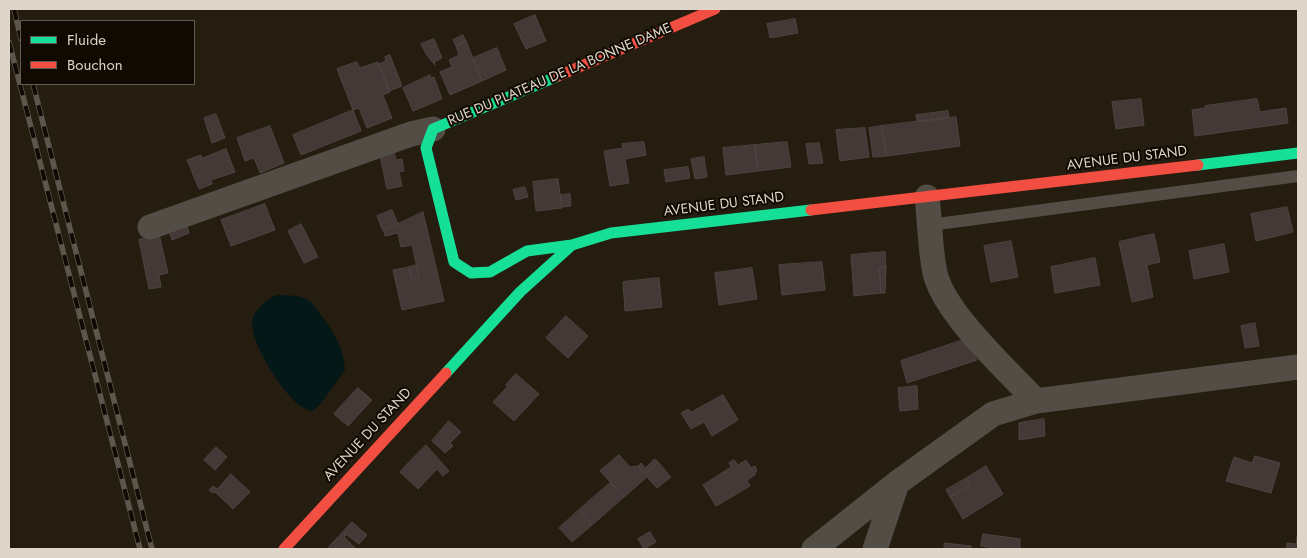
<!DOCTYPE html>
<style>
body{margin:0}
#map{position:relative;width:1307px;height:558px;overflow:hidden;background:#251d10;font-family:Jost,sans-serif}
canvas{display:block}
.frame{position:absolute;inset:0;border:10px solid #dfd5c8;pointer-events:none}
.legend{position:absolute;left:20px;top:20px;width:175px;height:65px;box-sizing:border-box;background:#100a03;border:1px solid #635b52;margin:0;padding:6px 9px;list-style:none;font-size:15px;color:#dfd5c8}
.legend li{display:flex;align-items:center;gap:10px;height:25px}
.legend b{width:25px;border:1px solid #635b52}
</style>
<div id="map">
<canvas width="1307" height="558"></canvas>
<div class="frame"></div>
<ul class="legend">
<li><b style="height:6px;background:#16e098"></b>Fluide</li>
<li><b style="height:6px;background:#f24e42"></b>Bouchon</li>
</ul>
</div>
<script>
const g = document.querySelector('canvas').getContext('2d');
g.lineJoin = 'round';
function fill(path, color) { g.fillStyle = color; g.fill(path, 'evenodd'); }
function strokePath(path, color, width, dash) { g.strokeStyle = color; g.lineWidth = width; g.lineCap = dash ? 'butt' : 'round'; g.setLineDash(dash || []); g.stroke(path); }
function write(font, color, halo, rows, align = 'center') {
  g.font = font + ' Jost,sans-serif'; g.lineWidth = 4; g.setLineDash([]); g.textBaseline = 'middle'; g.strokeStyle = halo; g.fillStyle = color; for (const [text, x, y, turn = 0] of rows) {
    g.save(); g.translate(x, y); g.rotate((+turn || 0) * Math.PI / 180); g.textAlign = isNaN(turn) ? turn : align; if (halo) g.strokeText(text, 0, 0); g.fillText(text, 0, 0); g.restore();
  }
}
const water = new Path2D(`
 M277,295C287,295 299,295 308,300C312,302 315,307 318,311C332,329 344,347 345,370L323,401L313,411C291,411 250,344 252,322C253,311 267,298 277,295Z`);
const building = new Path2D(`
 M535,15L546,41L526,49L514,24Z
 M795,19L798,33L770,38L767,24Z
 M463,35L466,41L456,46L453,40Z
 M434,39L442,58L434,62L435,65L426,54L421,44Z
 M466,41L482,81L450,95L440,72L452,67L449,60L459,55L456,46Z
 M497,48L506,70L482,81L473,58Z
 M390,55L402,86L389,91L379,64L386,61L385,57Z
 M357,62L360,68L378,62L390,92L383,95L392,118L367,128L359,108L353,110L337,69Z
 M430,75L431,78L434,77L442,99L413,111L403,88Z
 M1141,99L1144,125L1116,129L1112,102Z
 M1257,99L1260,112L1286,108L1288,123L1195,136L1192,110L1205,108V106Z
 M353,110L361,131L301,155L293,135Z
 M948,111L949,118L917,122L916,115Z
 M216,114L225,138L212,143L204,118Z
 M956,117L960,146L887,156L881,126Z
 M270,126L284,163L260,173L254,158L245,161L237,138Z
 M881,126L887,156L873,157L869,128Z
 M865,128L869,157L840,161L836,130Z
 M644,142L646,155L625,159L629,183L610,186L604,151L623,148L622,144Z
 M787,142L791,167L758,171L755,145Z
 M819,143L823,163L809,164L806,144Z
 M755,145L758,171L726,175L723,148Z
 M393,148L396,160L402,159L404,171L399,172L402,186L387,189L379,151Z
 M226,149L235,172L211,180L212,184L199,189L187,160L201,155L202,158Z
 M704,157L707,177L695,179L691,159Z
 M688,167L690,178L666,182L664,170Z
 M558,179L562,208L536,211L533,182Z
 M525,187L528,197L516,200L513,190Z
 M570,194L571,206L562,207L560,195Z
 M265,204L275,230L231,246L221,220Z
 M1287,207L1293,232L1256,241L1251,214Z
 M392,210L398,224L383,231L377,216Z
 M423,212L444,301L402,310L393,270L409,267L412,279L419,277L412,245L401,247L398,233L385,236L384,231Z
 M186,223L189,233L172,240L169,230Z
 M301,224L318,257L304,263L288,231Z
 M159,234L168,273L159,275L161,287L149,289L139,240Z
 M1154,234L1160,262L1147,265L1153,297L1132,302L1119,242Z
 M1011,241L1018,277L991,282L984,246Z
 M1224,244L1229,272L1194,279L1189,251Z
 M885,252L886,267L879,268L881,293L854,296L851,255Z
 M1095,258L1100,285L1055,293L1051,267Z
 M822,262L825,290L782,295L779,265Z
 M417,265L419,277L412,279L409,267Z
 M886,267L885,293H881L879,268Z
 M752,268L757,299L719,305L715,273Z
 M659,278L662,307L625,311L623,282Z
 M566,316L588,336L568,358L546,338Z
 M1255,323L1259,346L1245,348L1241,326Z
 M966,339L977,360L907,383L901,361Z
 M516,374L539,394L514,421L493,402L508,386L506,385Z
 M917,386L918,409L900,411L898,388Z
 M358,388L372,400L348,426L334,414Z
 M723,395L738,420L712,436L704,422L691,429L681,413L688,409L691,412Z
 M1044,419L1045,436L1019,440V423Z
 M449,421L461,432L450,443L453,446L445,453L432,441Z
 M426,445L449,471L443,476L437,469L418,489L400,472Z
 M216,447L227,457L215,470L204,460Z
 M619,455L630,467L638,466L645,474L658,462L671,477L657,488L647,477L624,497L600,471Z
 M1255,456L1280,463L1271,493L1226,481L1234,457L1252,463Z
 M655,459L658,462L645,474L638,466L641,463L645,468Z
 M734,460L738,465L746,460L751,468L755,466L757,471L755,472V475L747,480L750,486L716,506L703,485L731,467L729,463Z
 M986,466L1003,494L963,519L950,497L969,486L965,479Z
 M231,474L250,492L233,509L215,492L213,493L209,490L213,486L217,489Z
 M965,479L969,486L950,497L946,490Z
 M610,483L624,497L592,525L579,510Z
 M579,510L592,525L572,542L559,528Z
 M352,522L367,535L359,544L343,532Z
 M343,532L346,535L344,537L356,549H327Z
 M650,532L656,542L644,549L638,539Z
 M983,534L1020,539V549H1003L981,546Z
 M1297,537L1298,549H1286L1287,543L1296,544Z
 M945,543L971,546V549H944Z`);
const lane = new Path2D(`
 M930,225L1298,176`);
const street = new Path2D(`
 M927,197C930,222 930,249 935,273C944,313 1007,370 1036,401L1298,367
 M150,227L411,134L433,129
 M814,549L897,483L993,414L1036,401
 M875,549L897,483`);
const fast = new Path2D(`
 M558,76L433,129L426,148L454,262L471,273L490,272L527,251L572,245
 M1198,165L1298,153
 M446,373L520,292L572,245L611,233L811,210`);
const jam = new Path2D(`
 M558,76L715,9
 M811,210L1198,165
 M284,549L446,373`);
const rail = new Path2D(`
 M14,9L21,39
 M9,42L140,549
 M33,84L152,549`);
const streetNames = [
 ["RUE DU PLATEAU DE LA BONNE DAME",560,75,-23],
 ["AVENUE DU STAND",1127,159,-7],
 ["AVENUE DU STAND",724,205,-7],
 ["AVENUE DU STAND",368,435,-47]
];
fill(water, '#051818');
fill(building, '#453938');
strokePath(building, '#4d4441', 1);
strokePath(lane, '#534e45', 12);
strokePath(street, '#534e45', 25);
strokePath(fast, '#16e098', 11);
strokePath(jam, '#f24e42', 11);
strokePath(rail, '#5c564d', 5.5);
strokePath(rail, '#100a03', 4, [11]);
write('14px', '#dfd5c8', '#100a03', streetNames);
</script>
